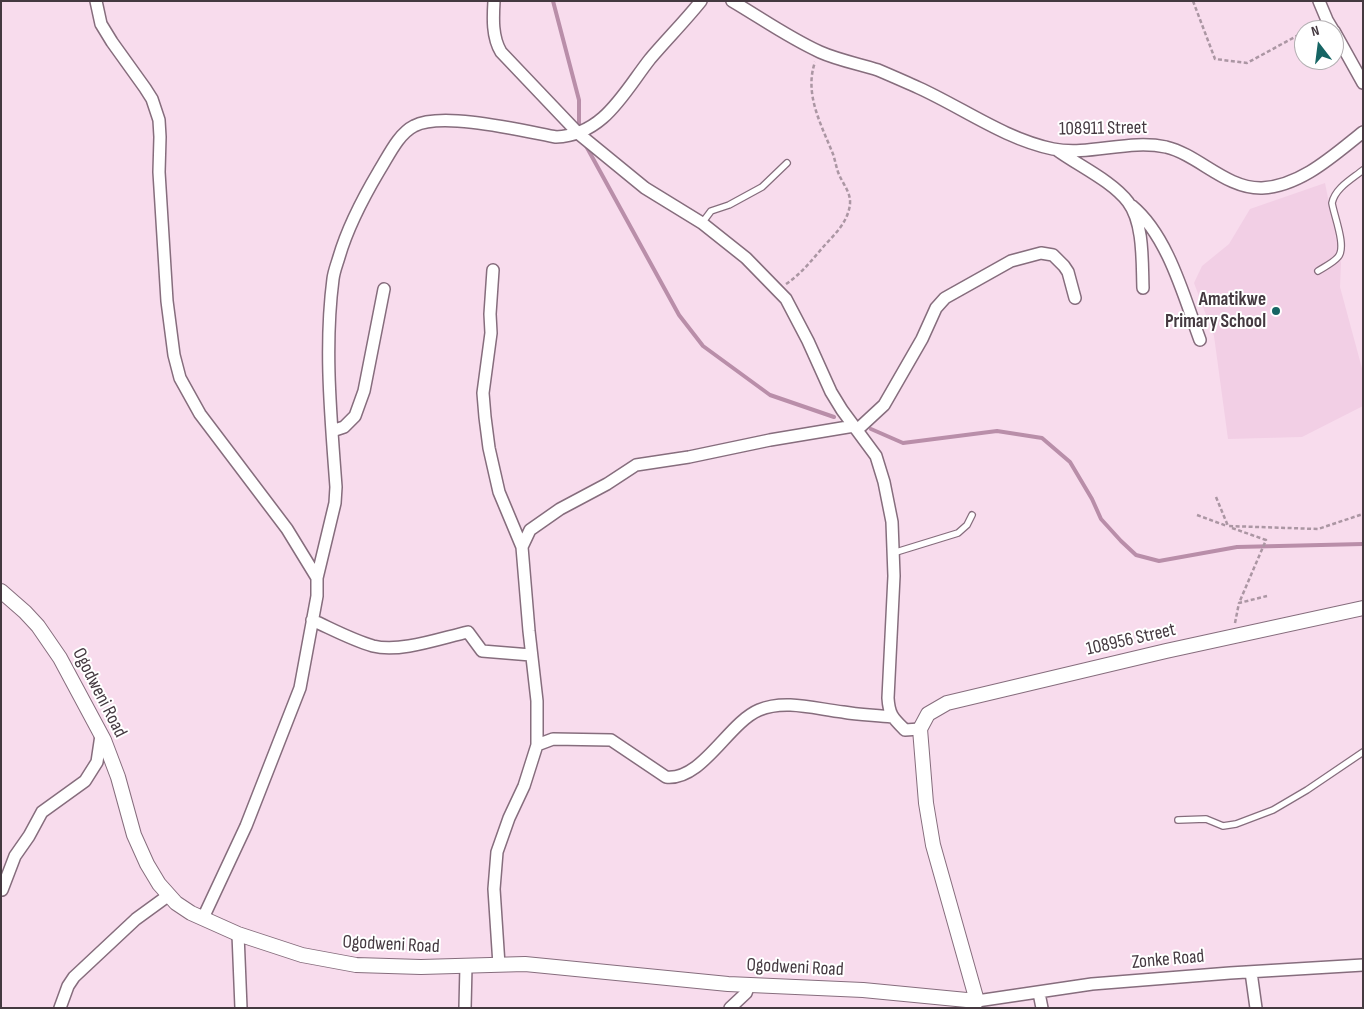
<!DOCTYPE html>
<style>
body{margin:0}
#map{position:relative;width:1364px;height:1009px;overflow:hidden;background:#f8dced;font-family:"Sofia Sans Condensed",sans-serif}
canvas{display:block}
.frame{position:absolute;inset:0;border:2px solid #443940;pointer-events:none}
.north{position:absolute;left:1294px;top:20px;width:50px;height:50px;box-sizing:border-box;background:#fff;border:1px solid #b4b0b3;border-radius:50%;rotate:345deg;font-size:14px;font-weight:700;line-height:20px;text-align:center;color:#443940}
.north::after{content:'';display:block;margin:auto;width:18px;height:22px;background:#166564;clip-path:polygon(50% 0,100% 100%,50% 72%,0 100%)}
</style>
<div id="map">
<canvas width="1364" height="1009"></canvas>
<div class="frame"></div>
<div class="north">N</div>
</div>
<script>
const g = document.querySelector('canvas').getContext('2d');
g.lineJoin = 'round';
function fill(path, color) { g.fillStyle = color; g.fill(path, 'evenodd'); }
function strokePath(path, color, width, dash) { g.strokeStyle = color; g.lineWidth = width; g.lineCap = dash ? 'butt' : 'round'; g.setLineDash(dash || []); g.stroke(path); }
function write(font, color, halo, rows, align = 'center') {
  g.font = font + ' "Sofia Sans Condensed",sans-serif'; g.lineWidth = 4; g.setLineDash([]); g.textBaseline = 'middle'; g.strokeStyle = halo; g.fillStyle = color; for (const [text, x, y, turn = 0] of rows) {
    g.save(); g.translate(x, y); g.rotate((+turn || 0) * Math.PI / 180); g.textAlign = isNaN(turn) ? turn : align; if (halo) g.strokeText(text, 0, 0); g.fillText(text, 0, 0); g.restore();
  }
}
const built = new Path2D(`
 M1325,183L1341,263L1340,287L1363,372V406L1302,437L1228,439L1214,336L1194,283L1202,266L1229,244L1250,209Z`);
const stream = new Path2D(`
 M553,1L579,100V131
 M585,144L679,315L703,346L770,395L834,417
 M871,429L903,443L997,431L1042,438L1070,462L1092,499L1101,519L1121,541L1136,555L1159,561L1237,547L1363,544`);
const path = new Path2D(`
 M1193,1L1215,59L1247,63L1304,32
 M1308,30L1317,25
 M786,284C801,274 812,260 824,246C835,234 848,222 850,204C851,192 842,183 838,172C836,166 835,160 833,154C821,124 804,94 815,62
 M1216,497L1228,526L1318,529L1363,514
 M1197,515L1227,526
 M1232,528L1266,540L1239,603
 M1235,623L1239,603L1267,596`);
const service = new Path2D(`
 M702,223L711,211L729,205L762,187L787,163
 M1318,271C1324,267 1333,263 1338,257C1347,247 1334,216 1332,203C1335,188 1352,179 1363,170
 M893,553L958,533L967,525L972,515
 M1178,820L1206,819L1223,826L1236,824L1273,810L1307,790L1363,752`);
const minor = new Path2D(`
 M96,1L101,24L112,42L145,88L152,99L159,120L160,137L159,172L167,301L174,355L180,378L200,414L287,529L317,578
 M494,1C493,18 492,37 501,52L579,134L645,188L702,223L746,258L786,299L808,341L831,392L842,410L876,456L884,482L892,522L894,576L888,698C889,715 893,718 905,730L920,729
 M732,1C761,18 789,38 820,52C838,60 859,64 878,70C892,76 906,82 919,88C963,108 1005,139 1053,149C1090,156 1128,139 1166,147C1199,155 1226,189 1262,188C1301,186 1334,155 1363,132
 M1319,1L1327,20L1333,30
 M1334,31L1363,83
 M1057,150C1079,166 1112,181 1128,202C1144,223 1142,263 1143,288
 M1132,206C1168,236 1184,297 1200,340
 M493,270L490,314L491,333L483,393L485,417L489,448L499,492L522,547
 M857,430L884,405L922,339L936,308L945,298L1011,261L1041,253L1053,255L1064,266L1068,272L1075,298
 M332,431L344,427L355,416L364,391L384,289
 M312,620C332,629 352,640 373,646C400,653 441,638 468,632L482,651L531,655
 M537,745L553,739L611,740L666,777C702,781 728,723 759,710C785,699 816,709 843,712C859,715 876,715 892,717
 M2,890L15,856L29,836L42,812L85,781L97,762L101,735
 M203,918L246,826L300,688L317,596V578L335,503L336,487C331,418 324,348 333,279C334,271 337,264 339,257C348,226 363,198 379,171C388,157 398,134 414,126C442,111 524,131 556,137C604,135 624,92 650,59C667,39 685,21 701,1
 M238,934L241,1008
 M499,965L494,889L497,852L509,818L524,786L537,745V701L529,631L522,547L530,530L560,509L607,484L636,465L689,457L770,440L854,426
 M1251,972L1256,1008
 M1039,993L1042,1008
 M977,1001L1092,984L1230,973L1363,965
 M60,1008L68,986L74,977L136,919L169,895
 M465,1008L466,966
 M730,1008L746,993L749,985`);
const tertiary = new Path2D(`
 M1,591L25,612L38,626L60,658L104,740L118,777L134,835L147,864L159,884L176,903L191,913L238,934L302,955L356,965L421,967L525,964L728,984L863,990L977,1001
 M977,1001L933,845L926,803L920,729L928,714L947,703L1166,651L1363,608`);
const markers = [
 [1276,311,5,"#166564"]
];
const streetNames = [
 ["108911 Street",1103,129,-1],
 ["108956 Street",1131,640,-13],
 ["Ogodweni Road",99,693,63],
 ["Ogodweni Road",391,945,3],
 ["Zonke Road",1168,960,-5],
 ["Ogodweni Road",795,968,3]
];
const poiNames = [
 ["Amatikwe",1266,300],
 ["Primary School",1266,322]
];
fill(built, '#f2cfe5');
strokePath(stream, '#b98ea9', 4);
strokePath(service, '#866d7d', 8);
strokePath(minor, '#866d7d', 14);
strokePath(tertiary, '#866d7d', 16);
strokePath(path, '#ab96a3', 2.5, [4, 2.5]);
strokePath(service, '#fff', 5.5);
strokePath(minor, '#fff', 11);
strokePath(tertiary, '#fff', 14);
for (const [x, y, r, color] of markers) { const dot = new Path2D(); dot.arc(x, y, r, 0, 2 * Math.PI); g.fillStyle = color; g.fill(dot); strokePath(dot, '#fff', 2); }
write('19px', '#443940', '#fff', streetNames);
write('bold 19px', '#443940', '#fff', poiNames, 'right');
</script>
